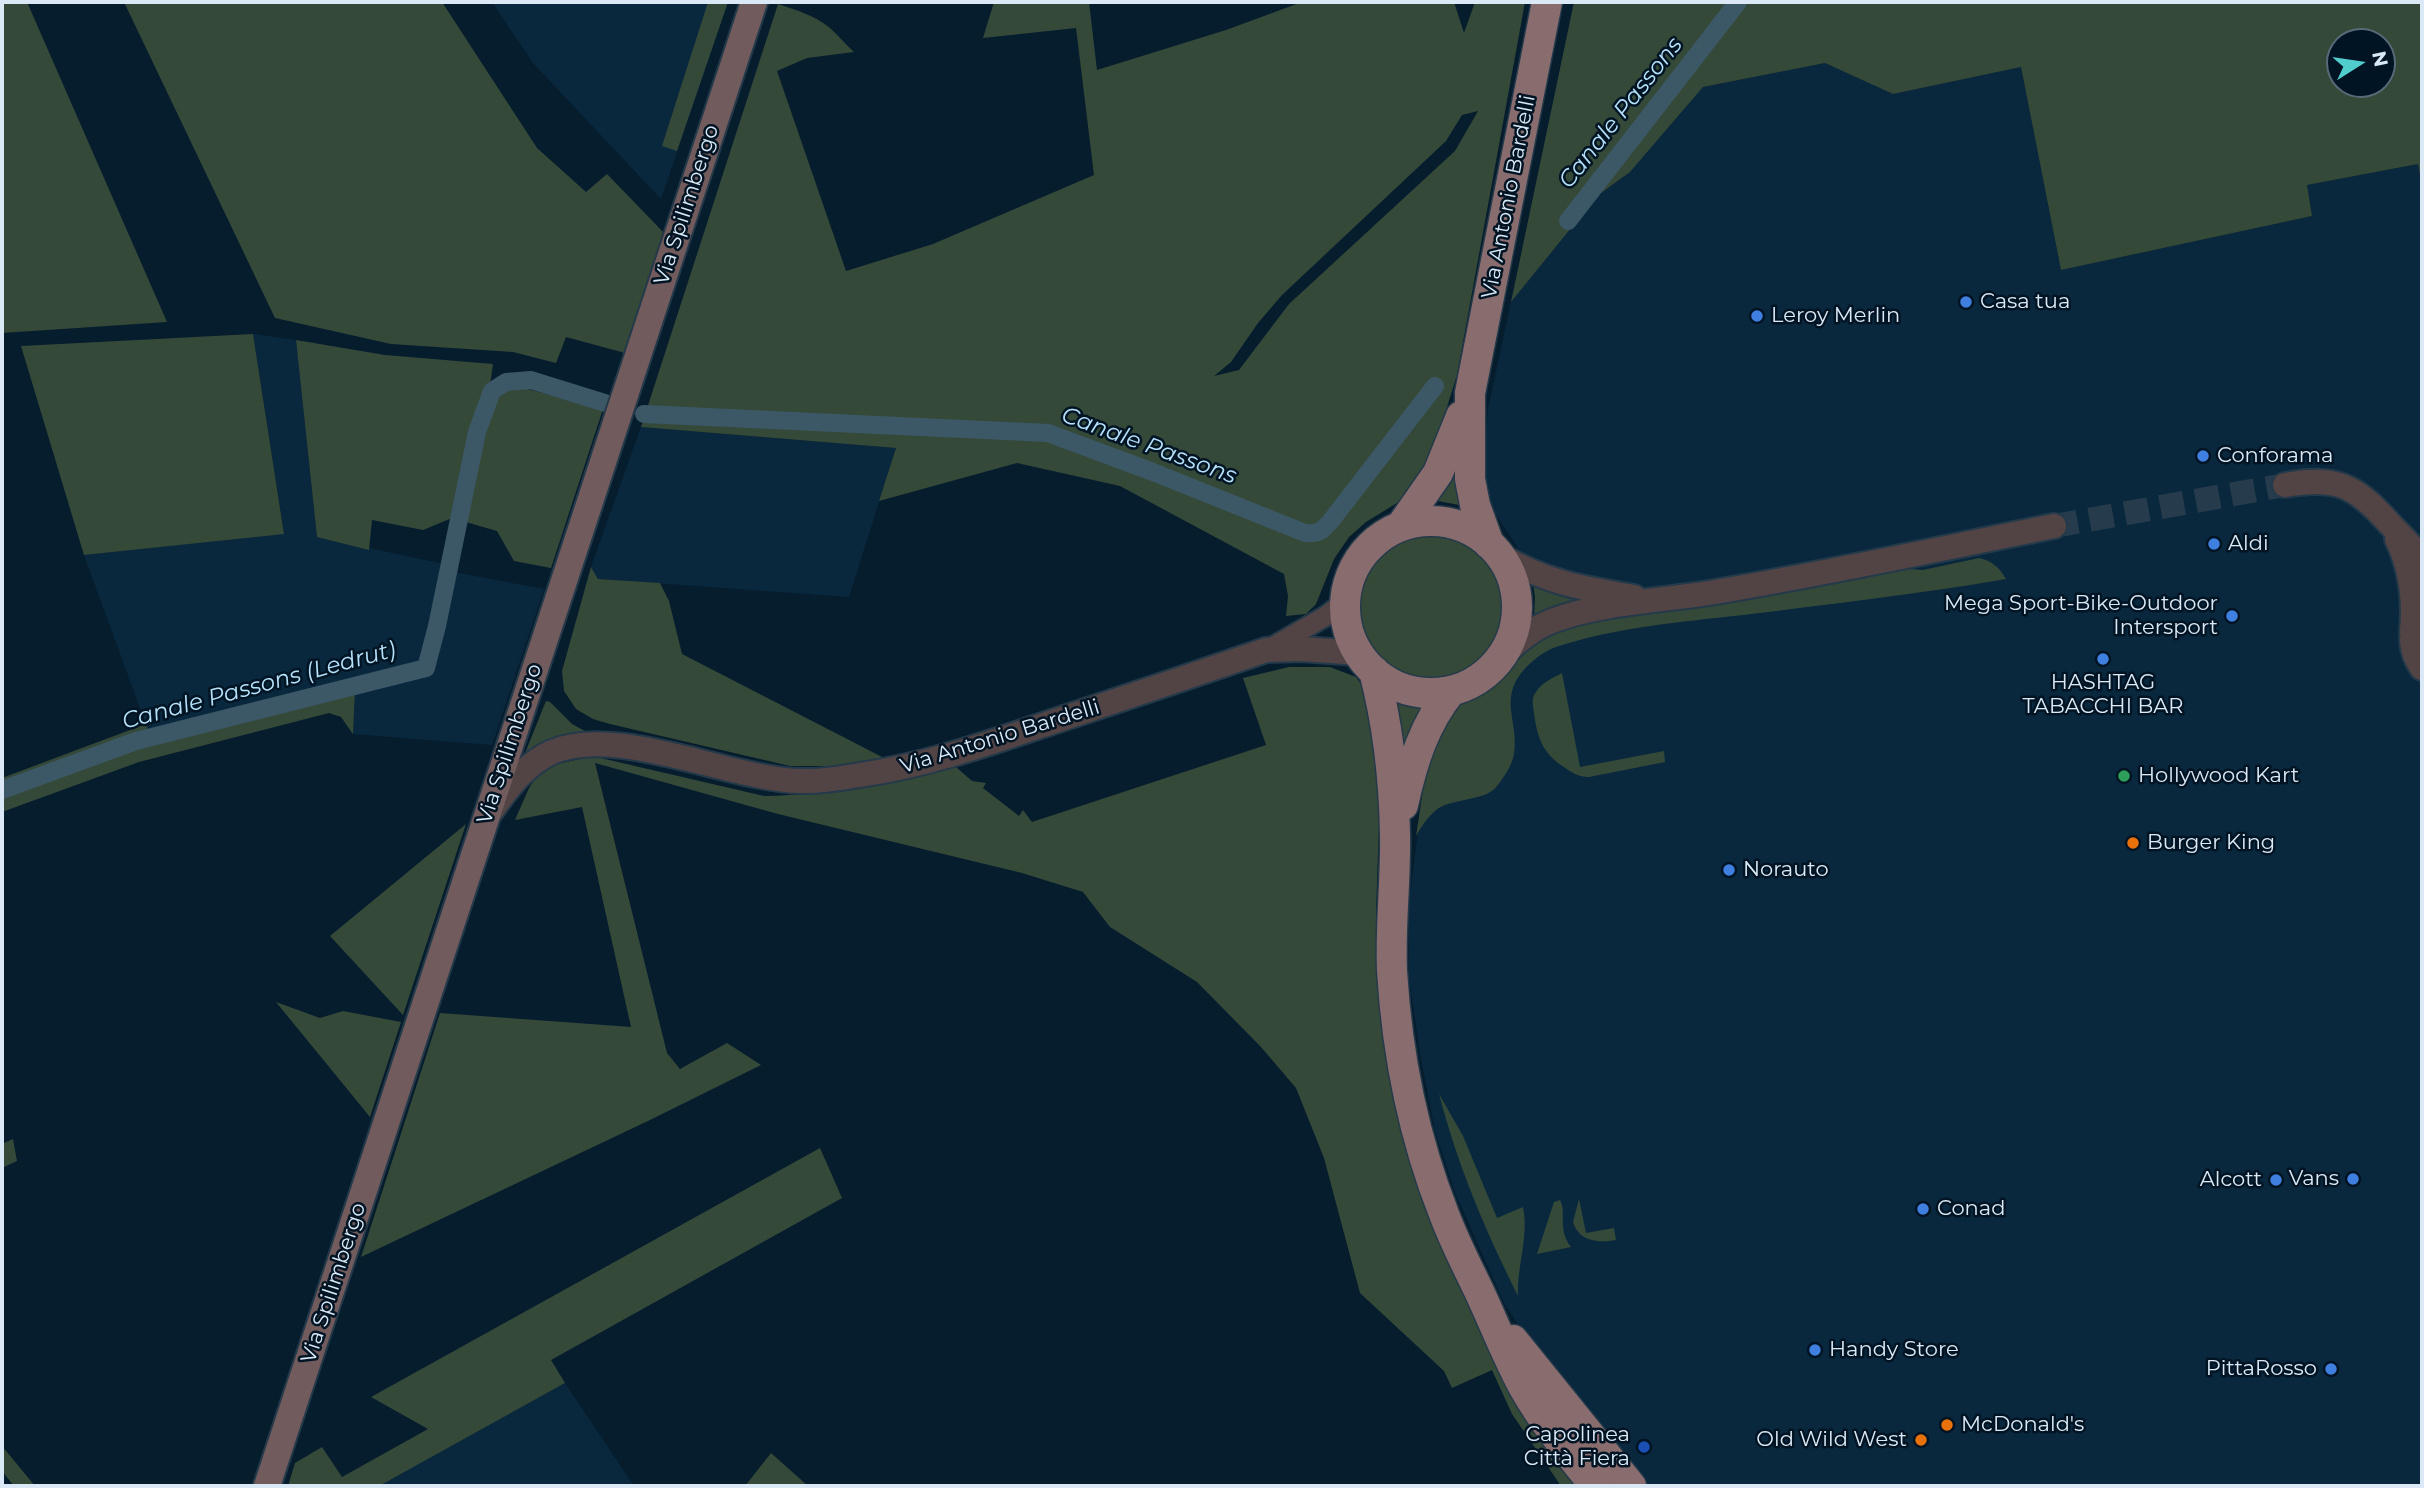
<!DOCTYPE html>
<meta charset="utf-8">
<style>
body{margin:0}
#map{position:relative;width:2424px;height:1488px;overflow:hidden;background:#061d2e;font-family:Montserrat,sans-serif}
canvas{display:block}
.frame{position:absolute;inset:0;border:4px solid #dbe9f6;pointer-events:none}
.north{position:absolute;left:2326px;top:28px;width:70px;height:70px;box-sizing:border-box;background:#001424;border:2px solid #586978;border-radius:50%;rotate:78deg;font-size:19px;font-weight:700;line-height:28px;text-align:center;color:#dbe9f6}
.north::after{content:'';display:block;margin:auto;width:24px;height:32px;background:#52cdce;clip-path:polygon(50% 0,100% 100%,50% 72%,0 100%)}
</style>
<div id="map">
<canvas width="2424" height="1488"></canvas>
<div class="frame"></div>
<div class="north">N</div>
</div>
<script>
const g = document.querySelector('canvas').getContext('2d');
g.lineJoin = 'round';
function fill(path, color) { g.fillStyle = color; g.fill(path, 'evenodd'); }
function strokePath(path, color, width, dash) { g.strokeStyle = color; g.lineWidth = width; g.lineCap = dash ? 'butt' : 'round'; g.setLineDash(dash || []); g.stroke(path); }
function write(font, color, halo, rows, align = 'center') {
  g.font = font + ' Montserrat,sans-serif'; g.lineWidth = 5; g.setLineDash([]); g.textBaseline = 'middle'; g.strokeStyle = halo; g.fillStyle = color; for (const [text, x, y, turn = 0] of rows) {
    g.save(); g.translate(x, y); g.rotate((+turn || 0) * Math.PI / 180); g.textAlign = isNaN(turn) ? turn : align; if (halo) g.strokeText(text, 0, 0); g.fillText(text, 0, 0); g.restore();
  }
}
const built = new Path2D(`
 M492,2H728L661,199L533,63Z
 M1825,63L1893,94L2021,67L2061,270L2312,216L2307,185L2418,164L2422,187V1486H1648L1526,1337L1504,1303L1456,1195L1435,1131L1420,1054L1409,976V904L1423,790L1470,698L1499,683L1513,668L1522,654L1534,619L1535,598L1533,582L1520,551L1495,513L1490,498L1484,465L1488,409L1511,302L1597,196L1630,172L1703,87Z
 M253,334L296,340L317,537L444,564L454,572L544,589L492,745L353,734L355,690L353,680L148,730L84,555L284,533Z
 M641,427L896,448L849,597L598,579L591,567Z
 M565,1383L634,1486L378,1485Z`);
const green = new Path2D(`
 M2,2H27L167,322L2,333Z
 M124,2H442L537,148L586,192L607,174L665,234L625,353L566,337L556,363L513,352L391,344L275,318Z
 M708,2H728L677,151L662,146Z
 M994,2H1089L1097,70L1226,30L1302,2H1454L1464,33L1475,2H1525L1457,375L1427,471L1410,495L1366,522L1349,537L1334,559L1316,604L1306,614L1286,616L1288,596L1284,574L1120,486L1017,463L879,501L896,448L641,427L778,4C796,10 814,15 830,28C838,35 846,45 854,52L807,58L777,71L846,271L933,244L1094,175L1076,28L983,38ZM1478,111L1455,151L1289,304L1239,370L1214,376L1231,362L1258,323L1282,295L1446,141L1462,115Z
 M1574,2H2422V187L2418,164L2307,185L2312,216L2061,270L2021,67L1893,94L1825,63L1703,87L1630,172L1597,196L1511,302ZM2340,42H2382V84H2340Z
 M253,334L284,534L84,555L21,346Z
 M296,340L385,355L493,364L490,385L503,391L517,386L603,409L551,568L514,561L497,531L452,518L423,530L372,520L369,550L317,537Z
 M1459,448L1468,511L1459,505L1438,501Z
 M1359 605a74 74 0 1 1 148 0a74 74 0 1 1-148 0Z
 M1979,558C1992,561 1999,567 2006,579C1919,594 1831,604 1743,615C1681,622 1616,627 1556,647C1544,651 1530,662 1522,672C1499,700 1519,723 1514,753C1513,764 1504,777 1497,786C1486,802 1451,797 1435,811C1427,818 1421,827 1416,836L1423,790L1433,745L1455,707L1499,683L1513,668L1522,654L1545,631L1620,616L1720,604L1894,568L1923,570Z
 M591,567L598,579L660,583L669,601L682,654L884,758L842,766H790L610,724L593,719L576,709L564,691L562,671Z
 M1533,582L1603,601L1534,619L1535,598Z
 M1289,667H1330L1356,677L1367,693L1381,765L1376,912L1382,1008L1394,1094L1582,1486H1561L1512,1414L1492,1370L1452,1388L1444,1371L1360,1293L1324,1158L1296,1088L1261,1047L1197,982L1110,927L1083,892L1022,873L778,814L595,763L667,1053L680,1069L727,1043L761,1065L650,1120L361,1257L440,1013L631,1027L582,807L515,820L529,788L537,776L554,765L592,756L764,796C829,795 893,781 956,767L972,781L986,783L983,788L1019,816L1023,810L1032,822L1266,745L1243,678Z
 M1562,673L1580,767L1664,751L1665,762L1589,777C1579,777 1572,773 1564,767C1543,754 1537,737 1534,713C1533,706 1531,698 1536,692C1541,683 1553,678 1562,673Z
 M353,680L355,690L353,734L341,717L329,713L139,762L2,812V778L146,724L148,730Z
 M1390,694L1423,702L1414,723L1400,772Z
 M546,701L550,702L572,724L598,738L521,763Z
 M466,824L403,1015L330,936Z
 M276,1002L320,1018L343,1011L401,1022L370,1117Z
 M1439,1094L1463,1136L1497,1218L1523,1207C1529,1237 1517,1265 1518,1296C1484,1227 1459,1169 1439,1094Z
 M13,1139L17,1161L2,1168V1144Z
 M820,1148L842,1198L551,1360L565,1383L379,1486H288L295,1463L322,1447L342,1477L428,1429L371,1397Z
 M1579,1199L1586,1233L1614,1228L1616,1240C1599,1243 1579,1242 1573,1222Z
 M1560,1200C1567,1213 1557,1229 1571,1247L1537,1254L1554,1202Z
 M2,1446L35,1486H14L2,1471Z
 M771,1453L808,1486H745Z`);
const canal = new Path2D(`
 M1568,221L1738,2
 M644,414L1048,433L1153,472L1305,533C1318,534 1321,532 1330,522L1435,386
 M2,790L136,741L426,668L437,626L477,432L492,391L506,382L531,380L605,403`);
const tertiaryTunnel = new Path2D(`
 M2054,526L2285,485`);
const minor = new Path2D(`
 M1269,649L1326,616L1345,601`);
const tertiary = new Path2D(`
 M2285,485C2336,476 2355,485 2389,523C2400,535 2412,546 2422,559
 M2397,539C2411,568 2415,600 2412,632
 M1499,555C1547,583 1581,588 1634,597
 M2419,617C2408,634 2411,652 2422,668
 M1500,658C1516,643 1531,629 1552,621C1599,603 1658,601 1709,593C1824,574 1939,549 2054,526
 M492,810C508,787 526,764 552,752C617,724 731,780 802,781C822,782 841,778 860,775C922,766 981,746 1040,726C1115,701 1191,676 1266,650L1302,649L1359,653`);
const secondary = new Path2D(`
 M267,1486L754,2`);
const primary = new Path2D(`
 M1345 607a86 86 0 1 1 172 0a86 86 0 1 1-172 0Z
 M1401,526L1438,473L1461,416
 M1489,544L1475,505L1470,479V393L1547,2
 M1374,671C1388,725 1394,778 1395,834C1396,880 1390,925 1392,971C1397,1053 1414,1138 1444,1214C1454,1241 1467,1266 1479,1291C1494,1323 1507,1357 1524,1388C1544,1423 1570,1455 1595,1486
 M1403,805C1412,764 1424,724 1451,691
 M1513,1340L1631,1486`);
const markers = [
 [1966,302,7,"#3f7fe0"],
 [1757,316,7,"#3f7fe0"],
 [2203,456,7,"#3f7fe0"],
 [2214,544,7,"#3f7fe0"],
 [2232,616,7,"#3f7fe0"],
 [2103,659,7,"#3f7fe0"],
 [2124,776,7,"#2e9e5b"],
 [2133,843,7,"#e8710a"],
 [1729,870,7,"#3f7fe0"],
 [2353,1179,7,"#3f7fe0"],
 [2276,1180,7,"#3f7fe0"],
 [1923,1209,7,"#3f7fe0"],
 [1815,1350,7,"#3f7fe0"],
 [2331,1369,7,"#3f7fe0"],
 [1947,1425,7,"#e8710a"],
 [1921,1440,7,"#e8710a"],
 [1644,1447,7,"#1a4fb4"]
];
const streetNames = [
 ["Via Antonio Bardelli",1509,197,-79],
 ["Via Spilimbergo",687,205,-72],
 ["Via Antonio Bardelli",1000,737,-17],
 ["Via Spilimbergo",510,744,-72],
 ["Via Spilimbergo",334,1283,-72]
];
const poiNames = [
 ["Casa tua",1980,302],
 ["Leroy Merlin",1771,316],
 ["Conforama",2217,456],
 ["Aldi",2228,544],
 ["Mega Sport-Bike-Outdoor",2218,604,"right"],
 ["Intersport",2218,628,"right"],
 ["HASHTAG",2103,683,"center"],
 ["TABACCHI BAR",2103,707,"center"],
 ["Hollywood Kart",2138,776],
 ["Burger King",2147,843],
 ["Norauto",1743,870],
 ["Vans",2339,1179,"right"],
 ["Alcott",2262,1180,"right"],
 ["Conad",1937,1209],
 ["Handy Store",1829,1350],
 ["PittaRosso",2317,1369,"right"],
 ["McDonald's",1961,1425],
 ["Capolinea",1630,1435,"right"],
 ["Città Fiera",1630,1459,"right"],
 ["Old Wild West",1907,1440,"right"]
];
const waterNames = [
 ["Canale Passons",1621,113,-52],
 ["Canale Passons",1149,446,20],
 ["Canale Passons (Ledrut)",259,686,-15]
];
fill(built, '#09283e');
fill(green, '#354939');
strokePath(canal, '#3c5867', 18);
strokePath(tertiaryTunnel, '#263c4c', 24, [24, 12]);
strokePath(minor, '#243a4a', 23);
strokePath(tertiary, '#243a4a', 28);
strokePath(secondary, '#243a4a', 30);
strokePath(primary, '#243a4a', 33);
strokePath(minor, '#524445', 19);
strokePath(tertiary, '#524445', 24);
strokePath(secondary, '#715b5c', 26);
strokePath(primary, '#896d6e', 30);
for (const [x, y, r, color] of markers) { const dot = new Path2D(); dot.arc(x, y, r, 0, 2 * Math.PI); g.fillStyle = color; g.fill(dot); strokePath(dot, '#001424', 2.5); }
write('21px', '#dbe9f6', '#001424', streetNames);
write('21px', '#dbe9f6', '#001424', poiNames, 'left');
write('italic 23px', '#b5e2fa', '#001424', waterNames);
</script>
